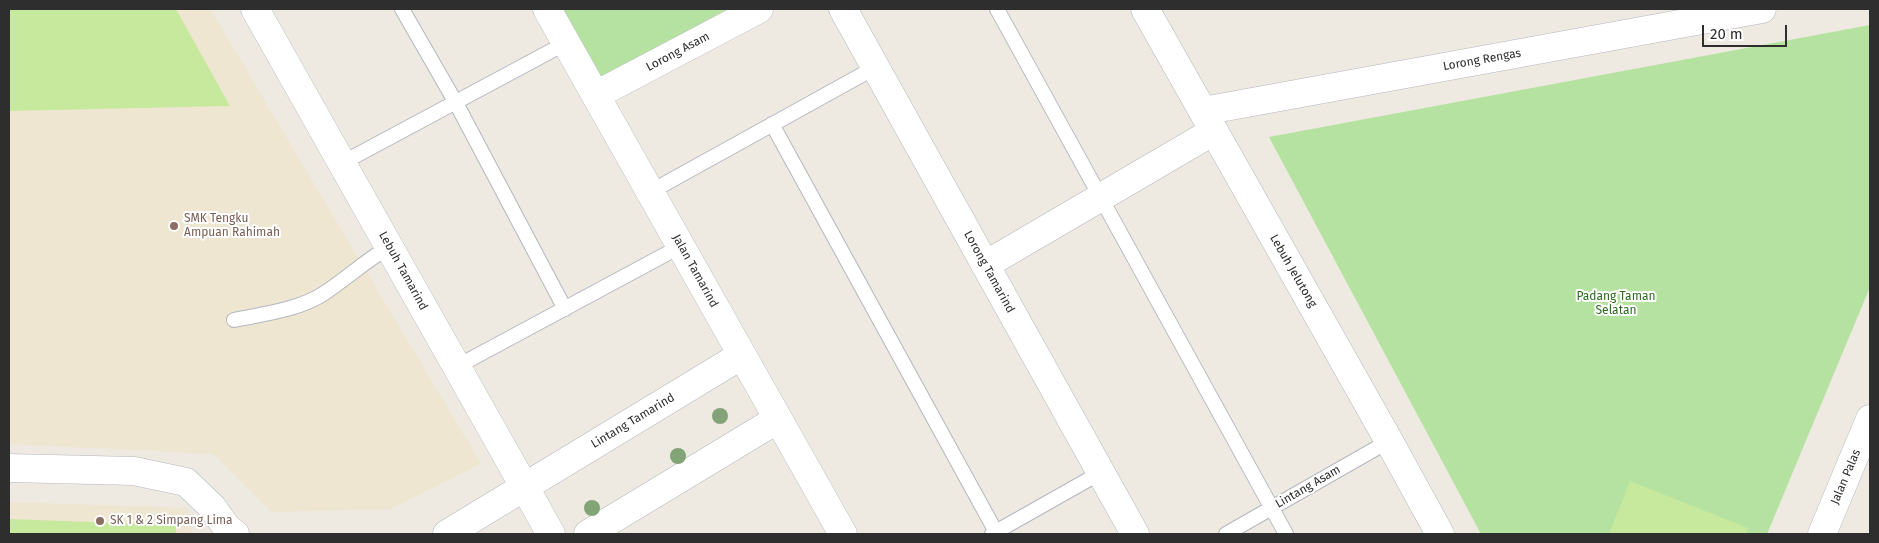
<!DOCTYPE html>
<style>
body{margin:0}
#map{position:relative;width:1879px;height:543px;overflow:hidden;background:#eee9e1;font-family:"Fira Sans",sans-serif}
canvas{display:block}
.frame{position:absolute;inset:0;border:10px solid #2e2e2e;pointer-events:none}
.scale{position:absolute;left:1702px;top:25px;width:85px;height:22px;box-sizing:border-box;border:2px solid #2e2e2e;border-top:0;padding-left:6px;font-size:15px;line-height:18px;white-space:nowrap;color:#2e2e2e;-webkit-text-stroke:4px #fff;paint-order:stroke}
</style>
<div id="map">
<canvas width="1879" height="543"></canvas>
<div class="frame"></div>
<div class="scale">20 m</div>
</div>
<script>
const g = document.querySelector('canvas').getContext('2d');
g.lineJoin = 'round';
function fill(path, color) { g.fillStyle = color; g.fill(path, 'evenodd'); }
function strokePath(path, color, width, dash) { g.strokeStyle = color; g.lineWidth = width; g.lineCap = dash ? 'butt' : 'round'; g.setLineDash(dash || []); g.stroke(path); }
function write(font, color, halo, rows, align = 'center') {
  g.font = font + ' "Fira Sans",sans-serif'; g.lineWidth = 4; g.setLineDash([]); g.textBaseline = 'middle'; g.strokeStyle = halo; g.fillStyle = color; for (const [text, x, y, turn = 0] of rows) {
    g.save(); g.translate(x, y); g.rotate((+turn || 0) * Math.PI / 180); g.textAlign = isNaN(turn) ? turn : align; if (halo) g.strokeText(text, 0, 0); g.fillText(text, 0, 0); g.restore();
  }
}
const education = new Path2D(`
 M9,9H210L481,464L391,509L271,512L213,454L9,444Z
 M9,502L188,508L192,534H9Z`);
const green = new Path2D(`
 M562,9H727L602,80Z
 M1870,25V287L1767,534H1481L1269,137Z`);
const pitch = new Path2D(`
 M9,9H176L230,106L9,111Z
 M1630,481L1748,528L1746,534H1609Z
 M9,519L176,525V534H9Z`);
const lane = new Path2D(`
 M402,9L456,103L565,309
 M997,9L1286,534
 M772,124L996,532
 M342,163L566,43
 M650,192L876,67
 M234,320C263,314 298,310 323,294C346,279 365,261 389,247
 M456,367L681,246
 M992,534L1100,473
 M1226,534L1389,441`);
const street = new Path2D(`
 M255,9L551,534
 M547,9L843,534
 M843,9L1135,534
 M1145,9L1389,441L1440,534
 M596,95L759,9
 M1203,111L1762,9
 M985,265L1214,131
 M9,468L134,471L186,482L212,507L227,528L235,534
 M447,534L742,355
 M588,534L778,419
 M1822,534L1870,419`);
const trees = [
 [720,416],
 [678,456],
 [592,508]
];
const markers = [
 [174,226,5,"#8d6e63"],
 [100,521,5,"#8d6e63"]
];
const streetNames = [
 ["Lorong Asam",678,52,-28],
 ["Lorong Rengas",1482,60,-10],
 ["Lebuh Tamarind",403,271,61],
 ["Jalan Tamarind",695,271,61],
 ["Lebuh Jelutong",1293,271,60],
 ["Lorong Tamarind",989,272,61],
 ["Lintang Tamarind",633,421,-31],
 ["Jalan Palas",1846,477,-67],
 ["Lintang Asam",1308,487,-30]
];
const educationNames = [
 ["SMK Tengku",184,219],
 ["Ampuan Rahimah",184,233],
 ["SK 1 & 2 Simpang Lima",110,521]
];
const parkNames = [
 ["Padang Taman",1616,297],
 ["Selatan",1616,311]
];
fill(education, '#efe6d2');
fill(green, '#b5e2a0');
fill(pitch, '#c7e99d');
strokePath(lane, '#b4b7c0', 16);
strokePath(street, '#b4b7c0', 29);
strokePath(lane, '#fff', 14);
strokePath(street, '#fff', 28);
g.fillStyle = '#83a476';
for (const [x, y] of trees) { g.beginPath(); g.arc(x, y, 8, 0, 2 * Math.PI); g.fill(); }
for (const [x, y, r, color] of markers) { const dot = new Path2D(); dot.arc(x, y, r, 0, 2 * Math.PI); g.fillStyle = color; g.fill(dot); strokePath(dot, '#fff', 2); }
write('12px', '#2e2e2e', '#fff', streetNames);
write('12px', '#785e54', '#fff', educationNames, 'left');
write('12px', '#2c6b1e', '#fff', parkNames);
</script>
